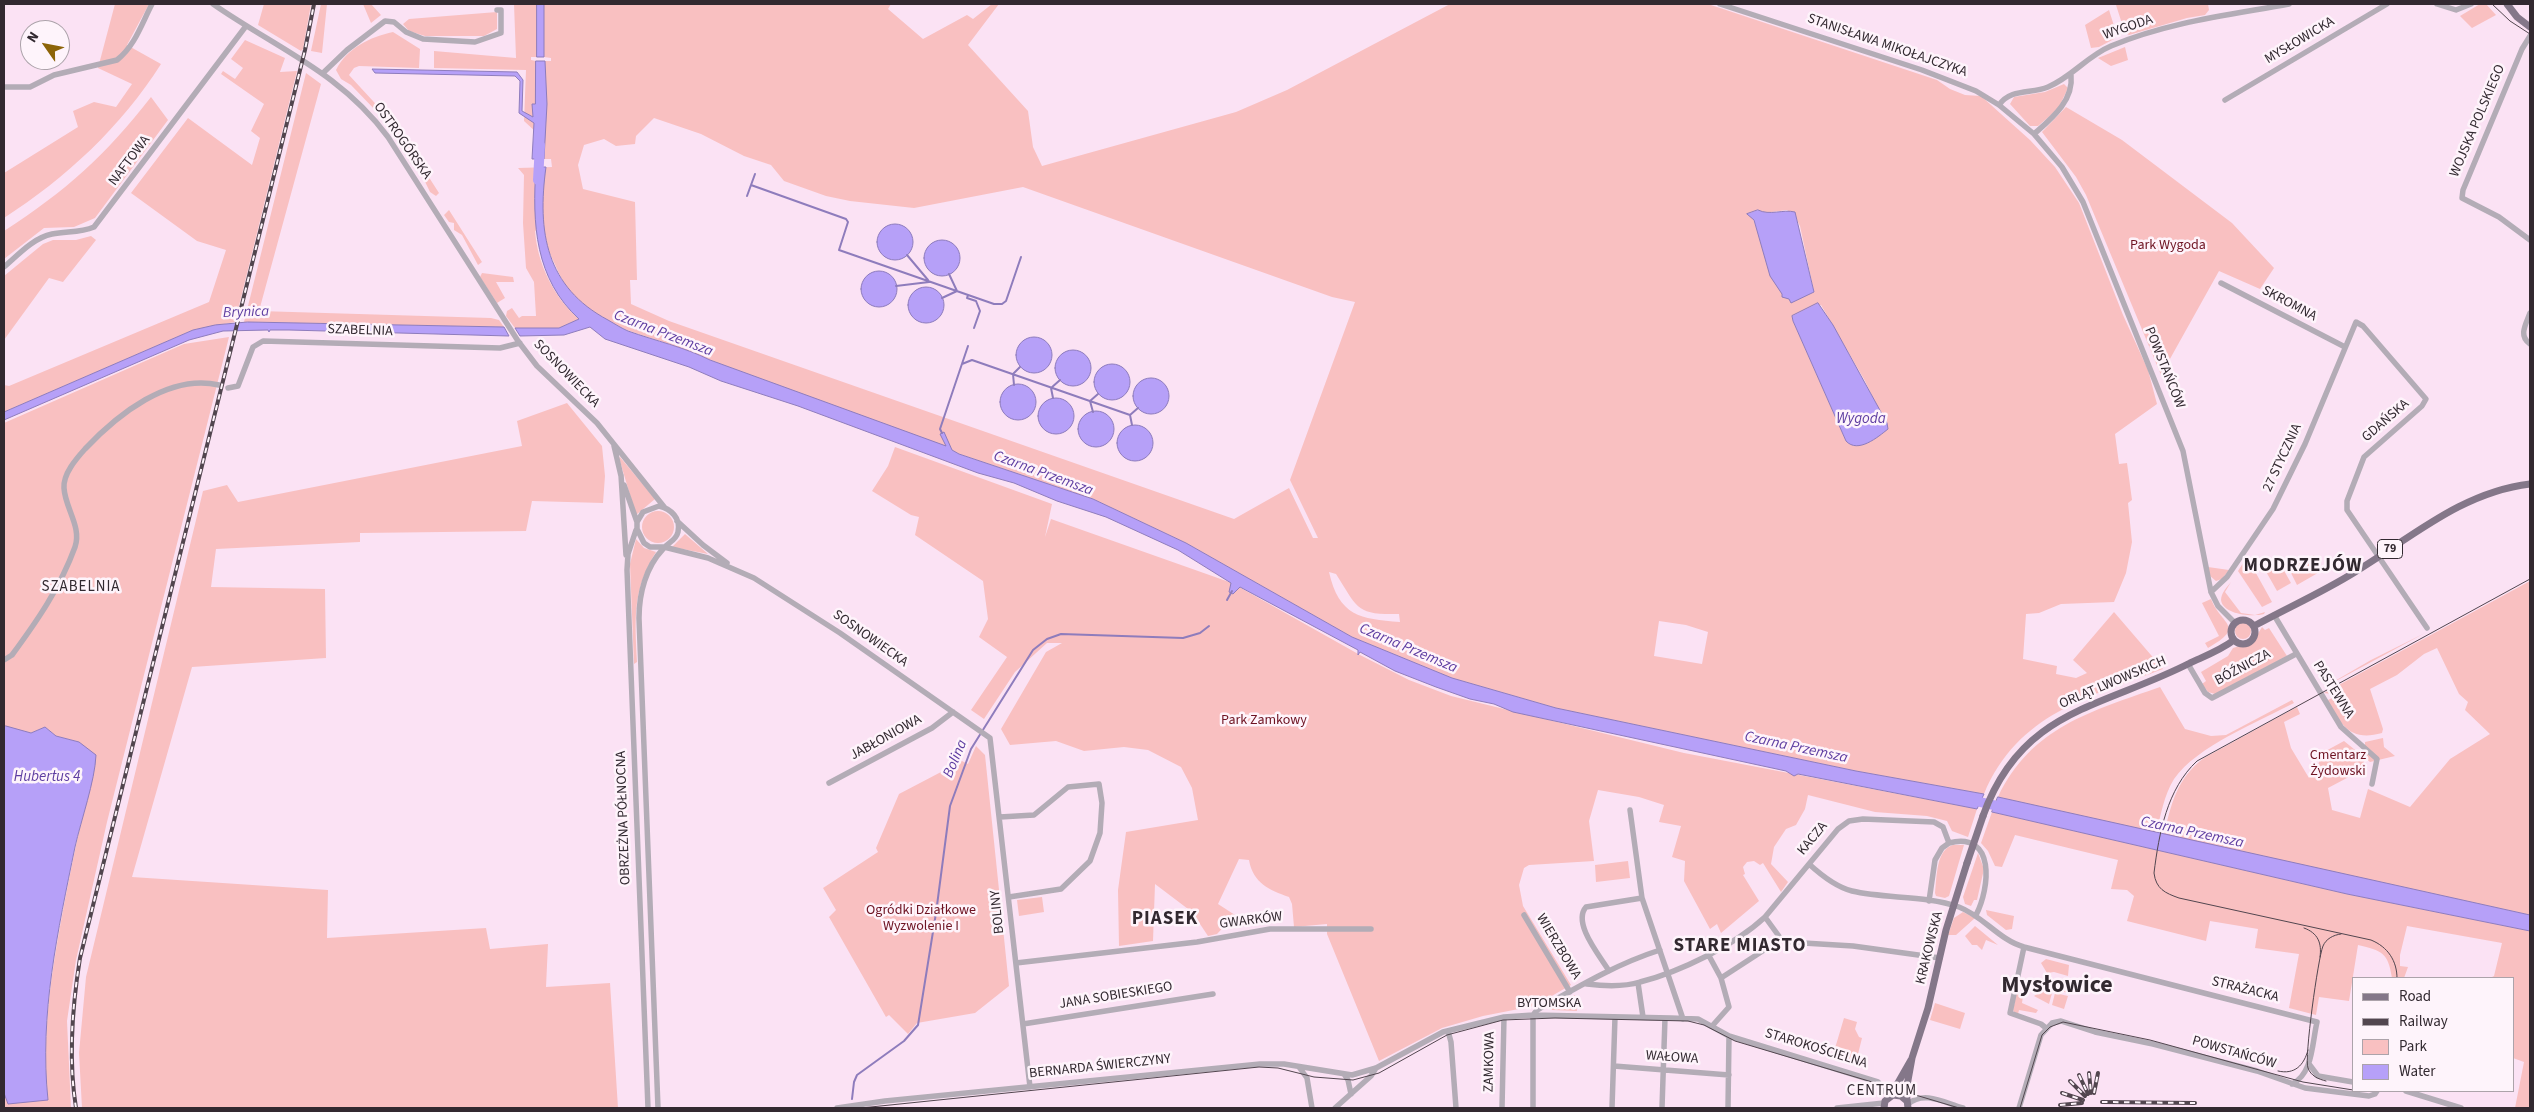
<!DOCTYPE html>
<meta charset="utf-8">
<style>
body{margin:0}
#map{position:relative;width:2534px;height:1112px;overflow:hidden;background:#fbe2f4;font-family:"Source Sans 3",sans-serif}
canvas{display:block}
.frame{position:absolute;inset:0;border:5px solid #322930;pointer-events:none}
.legend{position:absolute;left:2352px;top:977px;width:162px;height:115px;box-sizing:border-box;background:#fef4fb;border:1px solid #aca3aa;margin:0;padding:6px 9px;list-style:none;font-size:15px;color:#322930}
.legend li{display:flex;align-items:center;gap:10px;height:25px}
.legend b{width:25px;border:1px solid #aca3aa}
.north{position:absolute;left:20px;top:20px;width:50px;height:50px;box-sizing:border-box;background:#fef4fb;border:1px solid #aca3aa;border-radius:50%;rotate:303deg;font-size:14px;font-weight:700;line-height:20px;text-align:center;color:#322930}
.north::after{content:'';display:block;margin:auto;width:18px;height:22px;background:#8d6408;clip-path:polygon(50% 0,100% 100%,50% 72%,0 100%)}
</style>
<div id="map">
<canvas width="2534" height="1112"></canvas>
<div class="frame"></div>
<ul class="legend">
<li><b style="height:6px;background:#847789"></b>Road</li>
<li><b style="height:6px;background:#52464f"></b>Railway</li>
<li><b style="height:14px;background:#f9c0c1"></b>Park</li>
<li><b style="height:14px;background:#b6a0f8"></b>Water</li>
</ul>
<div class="north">N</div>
</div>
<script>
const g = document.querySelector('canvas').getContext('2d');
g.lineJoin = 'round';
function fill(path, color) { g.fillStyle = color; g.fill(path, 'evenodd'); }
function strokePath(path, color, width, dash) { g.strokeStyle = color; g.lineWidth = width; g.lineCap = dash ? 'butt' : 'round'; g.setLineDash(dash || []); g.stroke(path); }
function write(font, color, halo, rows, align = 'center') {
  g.font = font + ' "Source Sans 3",sans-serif'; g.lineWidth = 5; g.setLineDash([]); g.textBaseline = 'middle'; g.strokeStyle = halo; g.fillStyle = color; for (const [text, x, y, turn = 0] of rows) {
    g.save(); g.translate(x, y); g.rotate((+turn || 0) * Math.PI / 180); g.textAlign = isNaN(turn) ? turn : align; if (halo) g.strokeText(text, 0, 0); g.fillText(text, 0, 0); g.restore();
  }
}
const green = new Path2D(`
 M115,4H149L127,45L161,64C121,127 66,178 4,218V173L78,127L73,111L94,102L116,107L132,84L98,68Z
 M264,4H311L303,49L301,51L258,25Z
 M321,4H371L381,15L371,23L363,4H327L322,53L311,51Z
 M514,4H537V57H531V60L536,61V72L544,74L545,61H551V58L544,57V4H891L888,9L923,39L967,15L973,19L992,4H999L968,45L1028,111L1033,147L1042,166L1236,112L1287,90L1450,4H1708L1937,80L1950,89L1965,95L1981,96L2030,140L2055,167L2079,203L2123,315L2148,370L2157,404L2115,434L2119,464L2127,463L2132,500L2128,503L2132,542L2126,573L2114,602L2061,604L2039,613L2026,614L2023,659L2057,666L2056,674L2076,678L2087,673L2073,660L2114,612L2163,669C2089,697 2018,713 1984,794L1856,771L1556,708L1452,678L1352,637L1186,543L1093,499L959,454L946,447L710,360C666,338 608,334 573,296C562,283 558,270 551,256C547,247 540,238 535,230C537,263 554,298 579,319L559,328H515L506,316L507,311L512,308L519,318L522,316H536L534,282L526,268L523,223L524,175L518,168L552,167L551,159H533L537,133L524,121L526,70L434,68V51L516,58ZM654,118L701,134L744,156L771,165L784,181L826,196L850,201L914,208L1023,187L1332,297L1355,302L1290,480L1318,538H1313L1289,488L1234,519L669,321L631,304L630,280H637L635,202L583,189L578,165L584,145L604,139L616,146L635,144L636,136ZM1758,210L1764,213L1787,210L1796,218L1800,226L1814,292L1792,301C1762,280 1766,242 1750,213ZM1821,305L1865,381L1888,429L1846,441L1793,321L1792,316ZM1329,572L1336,574C1358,608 1355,615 1399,614L1400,622C1360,619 1339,616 1329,572ZM1659,621L1686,625L1708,632L1702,664L1654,656Z
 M2118,4H2208L2209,10L2205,15L2187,18L2129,35L2125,33L2116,5Z
 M2480,4H2486L2496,15L2472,28L2460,16Z
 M2109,10L2116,32L2114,39L2099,47L2091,48L2085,25Z
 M497,12V29L484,36H425L409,31L403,24L409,19Z
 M393,32L420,49L419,68L359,66L354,68L349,75L396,126L439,193L436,196L430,192L417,165L379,114L351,85L341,79L336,70C347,48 370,37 393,32Z
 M245,40L285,58L280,72L297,71L235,322L193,330L4,412V385L9,386L209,302L226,250L197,241L131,193L188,118L252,165L260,138L251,131L264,104L221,74L223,71L235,79L243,68L231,59Z
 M2125,47L2128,60L2111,66L2098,58Z
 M306,73L321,84L259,311L491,318L499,320L504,327L244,322Z
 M2064,84L2068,88L2058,109L2038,126H2030L2010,104L2014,97L2045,92Z
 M151,97L168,120L95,218L74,227L44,228L4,259V231C67,190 105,156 151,97Z
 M2066,107L2122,140L2232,223L2274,268L2260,289L2219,271L2161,375L2086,195L2076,177L2042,132Z
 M449,210L482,262L478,265L462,235L454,230V223L449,222L444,215Z
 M91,236L96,240L63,282L49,278L4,340V276L43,244L53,240H76Z
 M482,273L513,277L514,282H496L505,298L497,303L480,277Z
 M229,337L107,822L76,960L67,1021L71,1108H4V1093L8,1104L48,1099C41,1034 52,969 64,905C73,859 82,813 95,767L79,742L56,736L45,727L31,733L4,727V423L184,344Z
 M567,403L602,446L605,476L603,503L532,501L526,531L360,533V542L216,549L211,587L325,589L326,658L192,667L132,877L328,890L327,938L486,928L490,949L548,944L546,987L610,983L618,1108H82L79,1053L86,977L203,491L227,485L238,502L522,446L517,421Z
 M895,447L1052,504L1045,537L1051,519L1232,583L1360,655L1409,680L1451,696L1684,753L1977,809L1968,837L1952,831L1947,821L1927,816L1875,812L1808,795L1805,809L1796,825L1786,829L1774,847L1771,864L1788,882L1781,892L1763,863L1760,865L1754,861L1747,862L1743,867L1745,874L1743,875L1759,901L1721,933L1717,924L1710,929L1684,881L1685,861L1672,857L1681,826L1659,822L1664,805L1639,797L1598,790L1589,821L1594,861L1529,865L1524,868L1519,885L1523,906L1571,985L1534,1006L1483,1016L1442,1028L1379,1061L1327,934V924L1294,927L1292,904L1289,897C1269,890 1253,883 1249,860L1239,859L1218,904L1235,915L1217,934L1208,936L1192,912L1155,884L1153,941L1119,946L1118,890L1126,832L1198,820L1192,788L1181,767L1148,750L1124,747L1084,751L1056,741L1010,745L1001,729L1046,652L1062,643H1047L1015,672L984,719L971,710L1007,657L979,637L988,619L983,581L915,535L919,517L911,515L872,491L888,466Z
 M620,457L655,499L636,515L619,458Z
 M642 527a16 16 0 1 1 32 0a16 16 0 1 1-32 0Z
 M685,534L708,554L672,547Z
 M636,539L644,548L656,552C632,590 635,620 637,662L634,664L630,564Z
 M2314,555L2323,570L2297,585L2289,569Z
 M2247,557L2272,602L2262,607L2238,571Z
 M2278,560L2291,583L2277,591L2264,568Z
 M2208,567L2229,570L2222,579L2216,581L2210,576Z
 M2530,581V915L2164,835C2171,804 2177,778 2204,758L2297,707L2300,714L2284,722L2291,748L2309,778L2318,765L2322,753L2344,741L2365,758V742L2383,738L2384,747L2395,756L2370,762L2365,758L2362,770L2328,788L2332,810L2360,818L2368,789L2410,807L2450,759L2490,734L2465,710L2468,702L2459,694L2437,648L2424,654L2397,675L2370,689L2383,729L2382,733C2350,742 2342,725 2326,701L2332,698V694L2324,693Z
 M2231,582L2225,592L2241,613L2255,615L2265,612L2264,614C2253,617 2223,615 2221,600C2221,593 2227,587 2231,582Z
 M2211,599C2221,625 2247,626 2208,648L2205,643L2219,636L2202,603Z
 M2235 631a8 8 0 1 1 16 0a8 8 0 1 1-16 0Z
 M2262,627L2265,630L2269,628L2287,656L2215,694L2208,692L2202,684L2206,681L2201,672L2228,656L2233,648L2253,642Z
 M2425,633L2321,689L2371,660Z
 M2160,687L2185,729L2211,736L2226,735L2292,700L2294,703C2258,722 2197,746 2174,779C2164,795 2161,815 2156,833L1998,797C2031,727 2092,711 2160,687Z
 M976,746L985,755L1009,986L975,1013L917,1023L908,1034L889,1015L886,1017L829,917L836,910L823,888L878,852L876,848L899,794L962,761L968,764Z
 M1992,812L2347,894L2530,931V1108H2515L2524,1062L2513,1058V978H2490L2494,976L2502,943L2407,926L2400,955V966L2408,967L2404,978H2392C2388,952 2382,951 2358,945L2349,1001L2319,997L2316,1015L2289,1008L2299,954L2255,948L2258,929L2210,921L2206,941L2127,921L2134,896L2127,890L2111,889L2118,860L2015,835L2002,867L1995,866L1988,851L1981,843Z
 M1953,845H1964L1949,896L1945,898L1936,896L1935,893C1937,876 1936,850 1953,845Z
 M1978,853L1984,869L1977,900H1974L1971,906L1965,904L1963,897Z
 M1628,861L1630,878L1596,882L1595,865Z
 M1042,897L1044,912L1019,916L1017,900Z
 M1986,910L2014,916L2012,929L2006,930L1987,915Z
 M1963,912L1975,918L1956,935H1948L1954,918Z
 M1975,926L1998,945L1986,940L1982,950L1977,945H1972L1965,936Z
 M2046,959L2069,965L2068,976L2054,972L2047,973L2041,963Z
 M2067,978L2072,980L2069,993L2055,990L2058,981Z
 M2018,987L2023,996L2022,1003L2038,1010L2036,1013L2019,1010L2018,1014H2015L2013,1010Z
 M2044,989L2052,993L2049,1004L2034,996Z
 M2055,993L2068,996L2064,1009L2052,1005Z
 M1575,995L1577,1011L1552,1010L1551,1007Z
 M1935,1003L1965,1013L1960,1029L1930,1020Z
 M1844,1018L1857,1022L1855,1029L1859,1037L1862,1038L1856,1062L1833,1055Z`);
const water = new Path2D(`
 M537,4H544V57H537Z
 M536,61H545L547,104L544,159H532L534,123L519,113L520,81L515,76L375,73L372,69L517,72L523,80L522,111L533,117L532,104H535Z
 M536,167H546C537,232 546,287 608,320C615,324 621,328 628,331C656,341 684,347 710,360L946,446L940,434L944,432L952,450L959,454L1093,499L1186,543L1352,637L1452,678L1556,708L1856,771L1984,794L1977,809L1798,774L1794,776L1786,771L1513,712L1494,704L1470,699L1436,687L1395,671L1360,652L1358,655V650L1240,587L1233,594L1229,592L1231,583L1178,550L1106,517L1057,501L1014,483L978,473L798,406L721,381L689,367L605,339L590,327L564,335L520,336L515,328H559L579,319C535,279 532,224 536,167Z
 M1758,210C1770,216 1783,209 1795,212L1814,292L1791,303L1789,299L1782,297V294L1770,276L1754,220L1747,214Z
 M877 242a18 18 0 1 1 36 0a18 18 0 1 1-36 0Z
 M924 258a18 18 0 1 1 36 0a18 18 0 1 1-36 0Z
 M861 289a18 18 0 1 1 36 0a18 18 0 1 1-36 0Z
 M908 305a18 18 0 1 1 36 0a18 18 0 1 1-36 0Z
 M1818,303L1833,325L1887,423L1888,429C1878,437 1858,454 1846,441L1793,321L1792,316Z
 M248,322L504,327L509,336L289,330H270L269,332L268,330L223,331L189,340L4,420V412L193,330L215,325Z
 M1016 355a18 18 0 1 1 36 0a18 18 0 1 1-36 0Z
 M1055 368a18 18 0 1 1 36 0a18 18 0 1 1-36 0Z
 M1094 382a18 18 0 1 1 36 0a18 18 0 1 1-36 0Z
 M1133 396a18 18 0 1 1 36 0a18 18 0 1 1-36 0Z
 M1000 402a18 18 0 1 1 36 0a18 18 0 1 1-36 0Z
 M1038 416a18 18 0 1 1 36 0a18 18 0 1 1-36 0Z
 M1078 429a18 18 0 1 1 36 0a18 18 0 1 1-36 0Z
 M1117 443a18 18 0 1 1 36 0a18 18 0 1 1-36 0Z
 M6,726L31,733L45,727L56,736L79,742L96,755C95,781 81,820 75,847C58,930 39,1015 48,1100L8,1104L4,1093V727Z
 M1998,797L2530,915V931L2347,894L1992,812Z`);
const stream = new Path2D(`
 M751,185L846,219L848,222L839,250L994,304H1002L1006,301L1021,257
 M747,196L755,174
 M907,255L928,280
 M896,286L929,282
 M968,295L967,298L976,301L980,311L974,328
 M942,298L957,291L949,274
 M962,364L972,360L1130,415
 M1014,385L1013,374L1020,367
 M1053,398L1051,388L1060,380
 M1093,412L1090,401L1098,394
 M1130,415L1132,425
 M1130,415L1138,408
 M942,433L940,429L968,346
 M1227,600L1232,591
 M852,1099L854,1082L857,1075L904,1041L918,1025L936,913L950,806L971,749L1033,650L1047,639L1061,634L1183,638L1200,633L1209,626`);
const river = new Path2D(`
 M538,180L540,145
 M1967,799L2006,808`);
const minor = new Path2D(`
 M213,4C276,48 340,72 388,137L518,341L537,366L597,423L665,508
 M1720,4L1922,70L1976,91L1999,105L2034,134L2062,167L2083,202L2183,451L2211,592L2218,606L2235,623
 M2437,4L2456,10L2471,4
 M2530,36L2522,49L2463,190L2462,198L2499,217L2530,240
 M323,73L347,50L385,21L394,22L406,32L423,39L475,42L501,33V10H497
 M4,87H30L54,75L117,60C135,46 142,23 152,4
 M2225,100L2387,4
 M1999,105C2011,88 2031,94 2048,87C2072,77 2087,56 2111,46C2168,22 2229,15 2289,4
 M2034,134C2051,119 2074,101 2071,75
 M4,267C18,255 33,238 52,234C67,231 80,233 94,227L246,26
 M2221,283L2345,347
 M2530,313C2526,324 2518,336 2530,344
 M228,388L238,386L253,347L263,341L500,348L520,343
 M614,446L621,476
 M621,475L626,555
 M624,485L637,522
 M677,521L703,545L727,563
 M636,530L628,554L627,570L648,1108
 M2211,592L2227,577L2273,509L2305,444L2356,322L2363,326L2426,399L2422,406L2364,457L2347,501V510L2427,628
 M2274,615L2341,727L2377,759L2372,784
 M4,660L12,655C37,621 60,588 75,547C82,527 65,508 64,488C63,474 76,459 85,449C117,415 169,373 219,385
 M2188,664L2205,693L2212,698L2296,654
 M829,783L932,728L953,712
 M1630,810L1642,898L1683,1019
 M1000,817L1034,815L1068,787L1099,784L1102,803L1100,833L1090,861L1061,889L1009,897
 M1809,864C1821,875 1836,887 1852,891C1886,899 1925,895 1959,907C1983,916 1999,940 2024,947L2317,1022C2312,1043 2313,1074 2292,1084
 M1929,901L1935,860L1942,848L1949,843C1996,831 1990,888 1976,915
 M1524,915L1570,992
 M1765,917L1838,829L1849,821L1863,819L1934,822L1943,827L1949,843
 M2024,947L2010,1013L2041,1024L2046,1028
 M1708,954L1721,978L1729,1007L1713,1025
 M1016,963L1197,942L1270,929H1371
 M1609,971C1600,956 1572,923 1586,907L1642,898
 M1721,978L1781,939
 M1638,983L1643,1017
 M1587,984C1603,986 1624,987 1640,982C1680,972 1735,945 1765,917L1781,939L1787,942L1853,946L1940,958
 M1533,1015L1537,1010C1576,988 1616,964 1660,950
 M1023,1024L1213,994
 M1448,1031L1451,1042L1456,1108
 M2309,1064L2318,1076L2353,1082
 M1614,1066L1729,1075
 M1299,1067L1307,1078L1312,1108
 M1344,1074L1348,1080L1351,1094
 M2406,1091L2461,1108
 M1908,1104C1924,1090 1945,1103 1963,1108
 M658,1108L639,618C639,593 646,567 663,549C668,542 676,541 678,532C681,518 671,509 659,506L643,512L637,522V529L644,543L650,547H664L708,558L754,578L840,633L990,738L1030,1087
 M837,1108L885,1101L1260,1064H1284L1352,1075L1376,1068L1443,1032L1504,1017L1533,1015L1671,1018L1698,1019L1729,1036L1878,1082L1889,1097
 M1335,1108L1371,1076L1376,1068
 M1502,1108L1504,1017
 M1533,1108V1015
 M1612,1108L1615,1017
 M1662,1108L1665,1018
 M1728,1108L1729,1036
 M1837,1108L1884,1103
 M2019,1108L2041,1035L2052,1023L2061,1021L2095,1032L2153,1044L2257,1071L2305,1088L2369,1096L2375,1094L2377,1091`);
const major = new Path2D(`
 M2507,4L2517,17L2530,27
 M2231 632a12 12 0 1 1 24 0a12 12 0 1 1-24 0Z
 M2254,626C2287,608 2323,592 2355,572C2411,538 2462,492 2530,484
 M1983,816C2021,709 2102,708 2190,663C2205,656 2221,650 2234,640
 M1891,1095L1911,1060
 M1884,1108L1885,1101L1893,1095L1901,1096L1907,1101
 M1908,1108L1906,1091L1912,1058L1928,1008L1946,930L1967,863`);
const tram = new Path2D(`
 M2492,4L2510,21L2530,34
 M2304,928C2318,933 2322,943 2320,957
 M2397,978C2397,961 2388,947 2371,940L2179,898C2165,893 2156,889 2154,873C2159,833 2167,789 2197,761L2530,579
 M2278,1071C2295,1075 2304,1065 2308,1050
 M2326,1081C2318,1079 2311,1076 2308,1068C2304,1059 2318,958 2323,946C2326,939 2333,935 2341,934
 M861,1108L1259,1067L1278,1068L1314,1077L1353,1080L1379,1073L1447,1035L1503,1020L1555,1018L1688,1021L1704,1025L1735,1041L1959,1108
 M2020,1108L2042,1035L2050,1027L2063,1022L2150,1040L2303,1082L2353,1090`);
const rail = new Path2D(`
 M2089,1073L2091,1093
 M2079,1075L2088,1094
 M2070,1081L2085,1096
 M2062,1093L2083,1100
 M2094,1093L2098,1073
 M2102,1102L2195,1103
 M2060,1105L2082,1103
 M76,1108C68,1058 72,1008 80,958L305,50L314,4`);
const majorBridge = new Path2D(`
 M1967,863L1983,816`);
const shields = [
 [2390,549,25]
];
const shieldNames = [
 ["79",2390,549]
];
const streetNames = [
 ["WYGODA",2128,28,-19],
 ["MYSŁOWICKA",2300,41,-31],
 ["STANISŁAWA MIKOŁAJCZYKA",1887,46,19],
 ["WOJSKA POLSKIEGO",2478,121,-67],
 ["OSTROGÓRSKA",402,141,55],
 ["NAFTOWA",130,161,-53],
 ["SKROMNA",2289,304,28],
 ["SZABELNIA",360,331,2],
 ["POWSTAŃCÓW",2164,368,68],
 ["SOSNOWIECKA",566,374,46],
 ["GDAŃSKA",2386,421,-41],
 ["27 STYCZNIA",2283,458,-65],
 ["SOSNOWIECKA",870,639,35],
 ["BÓŹNICZA",2243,668,-28],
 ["ORLĄT LWOWSKICH",2113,683,-23],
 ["PASTEWNA",2333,690,58],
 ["JABŁONIOWA",886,738,-29],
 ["OBRZEŻNA PÓŁNOCNA",624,818,-92],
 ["KACZA",1813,839,-51],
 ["BOLINY",998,912,-96],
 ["GWARKÓW",1251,921,-7],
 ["WIERZBOWA",1558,947,59],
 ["KRAKOWSKA",1930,948,-76],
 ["STRAŻACKA",2245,990,14],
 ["JANA SOBIESKIEGO",1116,996,-9],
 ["BYTOMSKA",1549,1004],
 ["STAROKOŚCIELNA",1816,1049,17],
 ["POWSTAŃCÓW",2234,1053,16],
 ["WAŁOWA",1672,1058,4],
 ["ZAMKOWA",1490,1062,-89],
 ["BERNARDA ŚWIERCZYNY",1100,1067,-6]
];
const parkNames = [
 ["Park Wygoda",2168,246],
 ["Park Zamkowy",1264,721],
 ["Cmentarz",2338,756],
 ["Żydowski",2338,772],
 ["Ogródki Działkowe",921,911],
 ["Wyzwolenie I",921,927]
];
const waterNames = [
 ["Brynica",246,313,-2],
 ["Czarna Przemsza",663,334,21],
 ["Wygoda",1861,420],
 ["Czarna Przemsza",1043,474,20],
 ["Czarna Przemsza",1408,649,23],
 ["Czarna Przemsza",1796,748,12],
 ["Bolina",956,759,-67],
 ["Hubertus 4",47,778],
 ["Czarna Przemsza",2192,833,12]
];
const neighbourhoodNames = [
 ["SZABELNIA",81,588],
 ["CENTRUM",1882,1092]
];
const districtNames = [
 ["MODRZEJÓW",2303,567],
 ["PIASEK",1165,920],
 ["STARE MIASTO",1740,947]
];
const townNames = [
 ["Mysłowice",2057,987]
];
fill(green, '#f9c0c1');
fill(water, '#b6a0f8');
strokePath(water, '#8e7cbc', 1);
strokePath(stream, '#8e7cbc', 2);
strokePath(river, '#b6a0f8', 10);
strokePath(minor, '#b3acb6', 5.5);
strokePath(major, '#847789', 7);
strokePath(tram, '#52464f', 1);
strokePath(rail, '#52464f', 4);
strokePath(rail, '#fef4fb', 2, [5.5]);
strokePath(majorBridge, '#847789', 7);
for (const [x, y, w] of shields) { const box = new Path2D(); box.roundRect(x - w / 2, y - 9.5, w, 19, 4); g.fillStyle = '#fef4fb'; g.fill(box); strokePath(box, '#322930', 1); }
write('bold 12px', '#322930', null, shieldNames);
write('14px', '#322930', '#fef4fb', streetNames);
write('14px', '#6e1322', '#fef4fb', parkNames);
write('italic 15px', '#5e3da1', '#fef4fb', waterNames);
g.letterSpacing = '1px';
write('15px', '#322930', '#fef4fb', neighbourhoodNames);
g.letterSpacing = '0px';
g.letterSpacing = '1px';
write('bold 19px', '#322930', '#fef4fb', districtNames);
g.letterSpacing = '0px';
write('bold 24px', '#322930', '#fef4fb', townNames);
</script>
